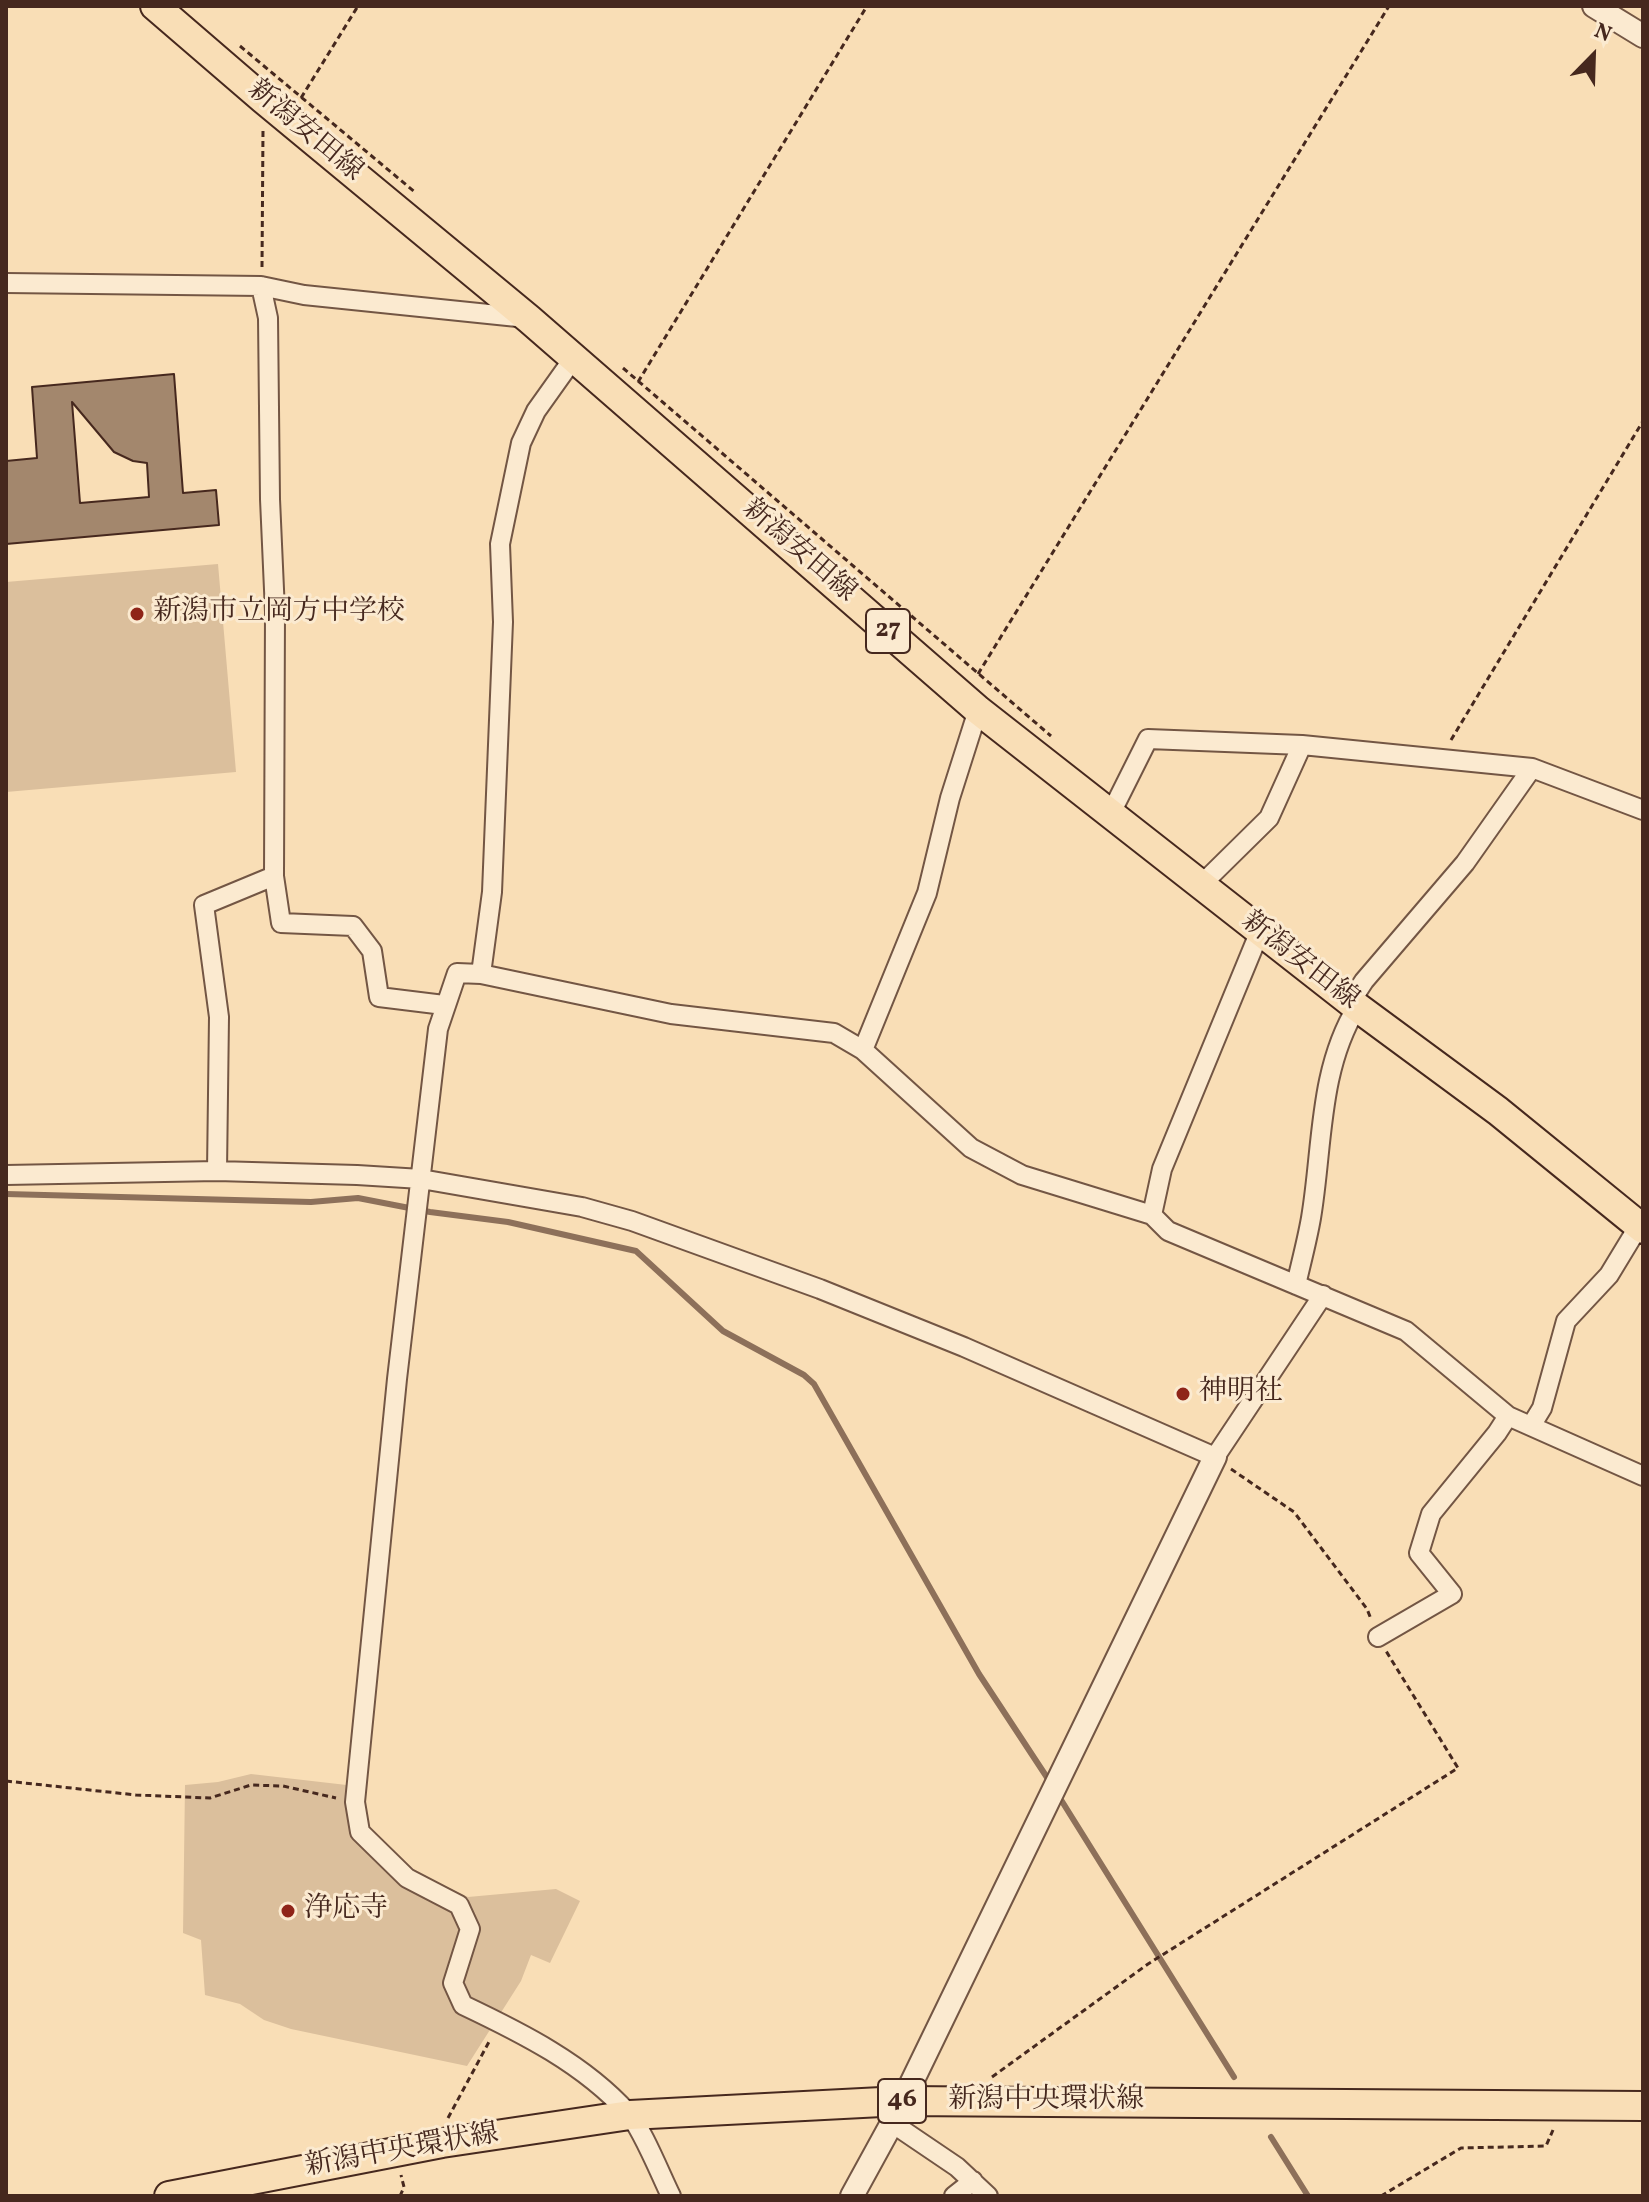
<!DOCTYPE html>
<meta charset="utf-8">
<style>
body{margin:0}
#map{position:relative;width:1649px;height:2202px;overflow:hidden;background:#f9deb6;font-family:Vollkorn,serif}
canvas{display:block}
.frame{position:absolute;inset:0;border:8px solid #46281e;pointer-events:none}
.north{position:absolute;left:1553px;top:16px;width:80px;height:80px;-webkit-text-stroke:6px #fbead0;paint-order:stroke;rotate:23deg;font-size:22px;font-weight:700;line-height:32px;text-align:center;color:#46281e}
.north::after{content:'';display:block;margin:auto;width:28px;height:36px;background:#46281e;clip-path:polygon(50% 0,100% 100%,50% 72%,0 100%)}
</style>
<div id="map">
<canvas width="1649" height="2202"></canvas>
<div class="frame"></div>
<div class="north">N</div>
</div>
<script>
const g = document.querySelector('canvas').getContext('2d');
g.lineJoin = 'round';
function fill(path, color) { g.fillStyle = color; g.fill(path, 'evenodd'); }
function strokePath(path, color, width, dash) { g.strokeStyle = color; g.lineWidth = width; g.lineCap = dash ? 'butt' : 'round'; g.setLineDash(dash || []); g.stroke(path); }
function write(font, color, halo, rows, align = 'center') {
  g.font = font + ' Vollkorn,"Noto Serif JP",serif'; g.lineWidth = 6; g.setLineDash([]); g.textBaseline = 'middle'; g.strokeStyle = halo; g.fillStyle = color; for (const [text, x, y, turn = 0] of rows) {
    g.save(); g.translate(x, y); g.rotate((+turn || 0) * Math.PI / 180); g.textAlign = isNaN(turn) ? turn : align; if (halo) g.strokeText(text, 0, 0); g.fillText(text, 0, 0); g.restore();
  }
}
const green = new Path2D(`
 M218,564L236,772L6,792V582Z
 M251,1774L364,1787L361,1812L377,1853L468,1897L556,1889L580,1901L550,1963L531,1955L521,1981L467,2066L291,2029L264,2020L240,2004L205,1995L201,1940L183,1933L185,1785L218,1782Z`);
const stream = new Path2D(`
 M6,1194L311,1202L358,1198L430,1212L508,1222L636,1251L723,1331L804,1375L814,1384L979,1674L1050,1782
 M1058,1795L1234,2077
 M1271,2137L1308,2196`);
const building = new Path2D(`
 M174,374L183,493L216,490L219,525L6,544V461L37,458L32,387ZM72,402L114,452L133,461L147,463L149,497L80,503Z`);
const path = new Path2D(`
 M240,46L416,193
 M301,98L358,6
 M262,267L263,130
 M623,368L1051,736
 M638,382L867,6
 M978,674L1389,6
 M1451,740L1643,421
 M1231,1469L1294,1512L1367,1609L1371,1619
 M6,1781L136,1795L210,1798L251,1785L283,1786L336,1798
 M992,2077L1148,1964L1458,1768L1386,1651
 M448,2118L490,2040
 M400,2196L404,2187L401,2175
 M1381,2196L1461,2148L1546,2146L1553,2130`);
const minor = new Path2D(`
 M6,283L261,286L304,295L527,318
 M1110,815L1148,739L1302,745L1532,768L1643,810
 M274,876L281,923L353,926L372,951L379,997L444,1005
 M1201,885L1269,818L1302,745
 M481,974L492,892L503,622L500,544L521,443L536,411L573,359
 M1351,1001L1364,981L1465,863L1532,768
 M863,1050L927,893L950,798L978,710
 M217,1171L219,1017L204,905L274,876L275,612L270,499L268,318L261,286
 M6,1175L217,1171L357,1175L421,1179L582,1207L632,1221L820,1289L964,1347L1215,1457L1323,1295
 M1152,1215L1162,1169L1260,931
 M1296,1285C1301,1263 1307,1241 1311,1218C1323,1147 1318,1071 1357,1007
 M1531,1426L1542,1408L1566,1321L1609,1275L1643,1219
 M1378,1637L1452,1594L1419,1553L1431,1514L1497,1433L1508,1416
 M892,2123L957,2167L988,2196
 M671,2196C661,2176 642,2128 628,2113C584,2064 522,2033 463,2005L453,1983L470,1929L459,1905L407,1878L360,1832L355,1802L397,1379L438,1029L457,973L481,974L671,1014L834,1033L863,1050L971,1148L1022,1175L1152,1215L1168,1231L1406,1331L1508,1416L1643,1476
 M954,2196L973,2181`);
const tertiary = new Path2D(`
 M1594,6L1643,36
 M852,2196L892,2123L1215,1457`);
const primary = new Path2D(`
 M155,6L263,99L529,319L978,710L1357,1007L1498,1111L1643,1229
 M169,2196L442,2143L630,2115L901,2101L1643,2106`);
const markers = [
 [137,614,8,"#8f2418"],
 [1183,1394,8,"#8f2418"],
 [288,1911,8,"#8f2418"]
];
const shields = [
 [888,631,44],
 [902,2101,48]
];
const shieldNames = [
 ["27",888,631],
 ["46",902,2101]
];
const streetNames = [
 ["新潟安田線",304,132,40],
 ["新潟安田線",798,552,41],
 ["新潟安田線",1299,962,38],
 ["新潟中央環状線",1046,2102],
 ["新潟中央環状線",402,2152,-10]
];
const poiNames = [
 ["新潟市立岡方中学校",153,614],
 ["神明社",1199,1394],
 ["浄応寺",304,1911]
];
fill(green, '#dbbf9c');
strokePath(stream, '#8d705a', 6);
fill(building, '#a3876d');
strokePath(building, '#46281e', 2);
strokePath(minor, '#735644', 22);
strokePath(tertiary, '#735644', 26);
strokePath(primary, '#46281e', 32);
strokePath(path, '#46281e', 3, [6, 4]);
strokePath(minor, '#fbead0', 18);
strokePath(tertiary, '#fbead0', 22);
strokePath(primary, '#f9deb6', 28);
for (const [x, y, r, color] of markers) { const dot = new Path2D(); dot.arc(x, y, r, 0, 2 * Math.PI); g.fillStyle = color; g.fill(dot); strokePath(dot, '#fbead0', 3); }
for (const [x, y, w] of shields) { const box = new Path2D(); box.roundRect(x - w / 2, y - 22, w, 44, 6); g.fillStyle = '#fbead0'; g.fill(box); strokePath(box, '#46281e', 2); }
write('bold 26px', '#46281e', null, shieldNames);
write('28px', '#46281e', '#fbead0', streetNames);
write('28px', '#46281e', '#fbead0', poiNames, 'left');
</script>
